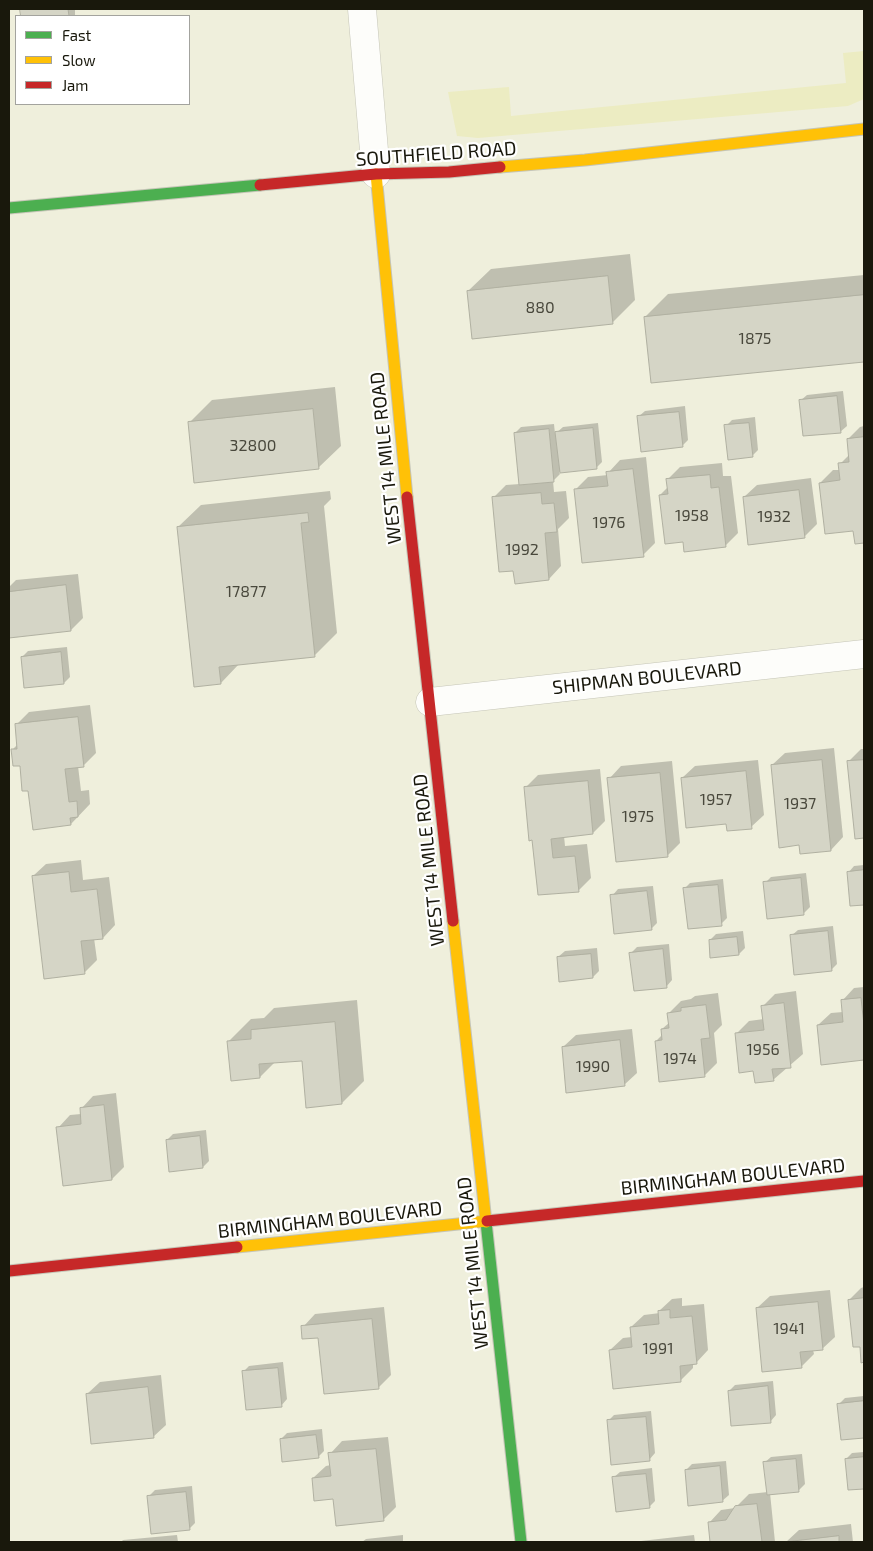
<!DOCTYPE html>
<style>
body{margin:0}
#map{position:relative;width:873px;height:1551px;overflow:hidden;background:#efefdc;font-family:"Exo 2",sans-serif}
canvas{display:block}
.frame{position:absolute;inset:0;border:10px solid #19180c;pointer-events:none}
.legend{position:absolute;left:15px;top:15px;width:175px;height:90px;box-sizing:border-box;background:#fff;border:1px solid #a3a39e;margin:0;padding:6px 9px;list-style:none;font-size:15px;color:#19180c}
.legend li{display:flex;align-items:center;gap:10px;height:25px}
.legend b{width:25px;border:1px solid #a3a39e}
</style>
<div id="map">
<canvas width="873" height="1551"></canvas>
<div class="frame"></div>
<ul class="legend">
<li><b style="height:6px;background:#4caf50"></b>Fast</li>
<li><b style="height:6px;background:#ffc107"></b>Slow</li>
<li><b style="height:6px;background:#c62828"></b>Jam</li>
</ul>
</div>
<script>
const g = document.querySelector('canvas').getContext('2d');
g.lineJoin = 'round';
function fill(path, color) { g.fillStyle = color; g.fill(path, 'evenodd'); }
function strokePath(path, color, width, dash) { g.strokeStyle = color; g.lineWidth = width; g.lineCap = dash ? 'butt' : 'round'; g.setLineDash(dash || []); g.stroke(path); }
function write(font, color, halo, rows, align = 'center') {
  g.font = font + ' "Exo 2",sans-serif'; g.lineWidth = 4.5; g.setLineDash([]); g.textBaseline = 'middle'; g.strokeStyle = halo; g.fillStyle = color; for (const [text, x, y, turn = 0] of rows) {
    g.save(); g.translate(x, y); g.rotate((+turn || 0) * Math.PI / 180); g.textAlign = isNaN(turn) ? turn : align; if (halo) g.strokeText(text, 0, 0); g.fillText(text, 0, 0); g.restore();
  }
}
const green = new Path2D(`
 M864,51V99L848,106L478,138L457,136L448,92L509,87L511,116L846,83L843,53Z`);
const shadow = new Path2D(`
 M22,9H75V16H23Z
 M630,254L635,300L612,323L468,291L491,269Z
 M864,275V361L652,381L645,317L668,294Z
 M335,387L341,446L318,468L190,422L212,400Z
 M843,391L847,426L840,432L800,401L807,395Z
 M685,406L688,440L682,446L638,417L645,411Z
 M755,417L758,450L752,456L726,426L732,420Z
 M598,423L602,462L596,468L559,472L560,474L553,481L554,492L566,491L569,518L558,529L561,566L549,579L514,570L493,498L506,485L520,484L515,433L521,427L554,424L555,434L563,427Z
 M864,426V542L856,543L854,530L820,483L833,470H840V464L850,454L848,439L860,427Z
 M646,457L655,543L643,555L575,490L588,477L608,475V473L620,460Z
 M722,463L723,476H731L738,533L725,546L684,540L660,495L668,487L667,480L680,467Z
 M811,478L817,524L804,537L744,497L757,485Z
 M330,491L331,499L324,506L337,633L314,656L239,664L221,683L178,527L201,505Z
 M78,574L83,618L71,630L9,637V587L16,580Z
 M67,647L70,677L64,683L22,657L28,651Z
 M90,705L96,753L83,766H78L81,791L89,790L90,804L71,824L29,789L21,764L12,750L18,744L16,725L29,712Z
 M834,748L843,837L831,850L800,844L772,765L785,753Z
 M861,749H864V836L856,837L848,762Z
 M758,760L764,815L751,827L727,823L682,778L695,766Z
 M672,761L680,843L667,856L609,779L621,766Z
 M600,769L605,821L593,833L564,836L565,846L587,844L591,878L578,891L539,894L526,787L538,775Z
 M81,860L83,880L109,877L115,925L103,938H94L97,960L84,973L33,876L46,864Z
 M864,865V904L851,905L848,873L854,866Z
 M806,873L810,907L804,913L765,883L771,877Z
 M723,879L727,918L721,924L684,889L690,883Z
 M653,886L657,923L651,929L612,896L618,889Z
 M833,926L837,964L831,970L791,936L798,930Z
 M743,931L745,948L739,954L710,940L716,934Z
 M669,944L672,980L666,987L631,953L637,947Z
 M597,948L599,971L593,977L558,957L565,951Z
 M864,987V1059L822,1063L818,1025L831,1013L843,1012L842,1001L854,988Z
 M796,991L803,1054L773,1080L754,1070L736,1034L749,1021L764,1019L763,1006L775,994Z
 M718,993L722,1025L714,1033L717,1063L704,1076L656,1041L663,1034L662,1029L670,1022L669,1013L681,1001L691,999L695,996Z
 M357,1000L364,1081L342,1103L303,1059L275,1062L260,1077L228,1042L251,1019L264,1018L274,1008Z
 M632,1029L637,1073L624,1085L563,1047L576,1035Z
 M116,1093L124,1167L112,1179L58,1128L70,1115L81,1114V1109L93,1096Z
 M206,1130L209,1161L203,1167L167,1140L173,1134Z
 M864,1287V1361H862L861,1345L849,1300L861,1288Z
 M830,1290L835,1337L822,1349L813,1350L814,1354L801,1367L757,1308L770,1296Z
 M682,1298V1306L704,1304L708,1350L696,1363H693V1368L680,1381L610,1350L623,1338L632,1337L631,1327L644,1315L660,1313L659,1311L672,1299Z
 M384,1307L391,1375L378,1388L319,1336L303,1327L315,1314Z
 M283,1362L287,1399L281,1406L243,1372L249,1366Z
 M161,1375L166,1425L153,1437L87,1394L100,1382Z
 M773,1381L776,1415L770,1422L729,1391L735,1385Z
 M864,1396V1437L842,1439L839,1404L845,1398Z
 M651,1411L655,1453L649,1460L608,1421L614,1415Z
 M322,1429L324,1451L318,1457L281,1439L287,1433Z
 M388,1437L396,1507L383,1520L334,1498L313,1478L326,1466L331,1465L330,1454L342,1441Z
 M864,1452V1487L849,1489L846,1459L852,1453Z
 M802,1454L805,1484L799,1490L770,1493L775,1542H711L709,1523L721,1510L735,1508L749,1494L768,1492L764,1463L771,1457Z
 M726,1461L729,1495L722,1501L686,1470L692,1464Z
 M652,1468L655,1501L649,1507L613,1478L620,1472Z
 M192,1486L195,1523L189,1529L149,1496L155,1490Z
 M851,1524L853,1542H786L799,1530Z
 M177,1535L178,1542H121L123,1540Z
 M403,1535V1542H362L366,1539Z
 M694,1535L695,1542H639L641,1541Z`);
const building = new Path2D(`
 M20,9H68L69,16H21Z
 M608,276L613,324L472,339L467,291Z
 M864,295V362L651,383L644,317Z
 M837,396L841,433L803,436L799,400Z
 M313,409L319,469L194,483L188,422Z
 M679,412L683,447L641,452L637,416Z
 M749,423L753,457L728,460L724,425Z
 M593,428L597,469L560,473L555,432Z
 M549,429L554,482L519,485L514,433Z
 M864,437V543L855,544L853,531L825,534L819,483L840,480L838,463L849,462L847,439Z
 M633,469L644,557L582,563L574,489L608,486L606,472Z
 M710,475L711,488L719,487L726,547L684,552L683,542L665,544L659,495L668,494L666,479Z
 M799,490L805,538L748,545L743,497Z
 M541,493L542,504L554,503L557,532L545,533L549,580L515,584L513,571L499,572L492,497Z
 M308,513L309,522L301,523L315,657L219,667L221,684L194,687L177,527Z
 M66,585L71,631L9,638V592Z
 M61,652L64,684L24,688L21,657Z
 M78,717L84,767L65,769L69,802L77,801L78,817L70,818L71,825L33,830L28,791H22L20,766H13L11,749H17L15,724Z
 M822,760L831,851L800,854L799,845L779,848L771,765Z
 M864,760V838L855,839L847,761Z
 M746,771L752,829L727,831L726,824L686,828L681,778Z
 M660,773L668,857L616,862L607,778Z
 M588,781L593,834L551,839L553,858L575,856L579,892L538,895L532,840L529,841L524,787Z
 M864,870V905L850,906L847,872Z
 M69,872L71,892L97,889L103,939L81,941L85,974L44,979L32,876Z
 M801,878L804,915L767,919L763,882Z
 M718,885L722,926L688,929L683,888Z
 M647,891L652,930L614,934L610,895Z
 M828,931L832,971L794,975L790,935Z
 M737,937L739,955L710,958L709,940Z
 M663,949L667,988L634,991L629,953Z
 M591,954L593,978L559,982L557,957Z
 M861,998L864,1025V1060L821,1065L817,1025L843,1022L841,1000Z
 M784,1003L791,1068L772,1069L774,1081L755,1083L753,1071L739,1073L735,1033L764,1030L761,1006Z
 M706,1005L710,1038L701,1039L705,1077L659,1082L655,1041L662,1040L661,1029L669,1028L667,1013L681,1011V1008Z
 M335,1022L342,1104L306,1108L302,1061L259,1064L260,1078L231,1081L227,1041L251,1039V1030Z
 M620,1040L625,1086L566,1093L562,1047Z
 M104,1105L112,1180L63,1186L56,1127L81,1124L80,1108Z
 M200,1136L203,1168L169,1172L166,1140Z
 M864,1298V1362L861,1363L860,1347H853L848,1300Z
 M818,1302L823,1350L800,1352L802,1368L762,1372L756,1308Z
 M670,1310V1318L692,1316L697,1364L680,1366L681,1382L613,1389L609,1350L632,1347L630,1327L659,1324L658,1311Z
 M372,1319L379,1389L324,1394L318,1338L302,1339L301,1326Z
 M278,1368L282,1407L246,1410L242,1371Z
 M768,1386L771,1423L731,1426L728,1391Z
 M148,1387L154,1438L91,1444L86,1394Z
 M864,1401V1438L841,1440L837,1404Z
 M646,1417L650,1461L611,1465L607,1420Z
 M316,1435L319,1458L282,1462L280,1439Z
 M376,1449L384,1521L336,1526L333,1499L314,1501L312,1478L331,1476L328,1453Z
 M864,1457V1489L848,1490L845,1459Z
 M796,1459L799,1492L767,1495L763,1462Z
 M720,1466L723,1502L688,1506L685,1470Z
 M646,1474L650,1508L616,1512L612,1477Z
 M186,1492L190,1530L151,1534L147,1496Z
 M757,1504L762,1542H710L708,1522L726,1520L735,1506Z
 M839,1536V1542H785Z`);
const street = new Path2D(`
 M362,9L376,174
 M430,702L864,654`);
const fast = new Path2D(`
 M9,208L260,185
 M486,1222L521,1542`);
const slow = new Path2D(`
 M500,167L585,160L864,129
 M376,174L407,497
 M453,921L486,1222
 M237,1247L487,1221`);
const jam = new Path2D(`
 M260,185L376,174L449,172L500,167
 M407,497L453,921
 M487,1221L864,1181
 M9,1271L237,1247`);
const numberNames = [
 ["880",540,308],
 ["1875",755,339],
 ["32800",253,446],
 ["1958",692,516],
 ["1932",774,517],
 ["1976",609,523],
 ["1992",522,550],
 ["17877",246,592],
 ["1957",716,800],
 ["1937",800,804],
 ["1975",638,817],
 ["1956",763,1050],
 ["1974",680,1059],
 ["1990",593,1067],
 ["1941",789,1329],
 ["1991",658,1349]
];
const streetNames = [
 ["SOUTHFIELD ROAD",436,154,-4],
 ["WEST 14 MILE ROAD",386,458,-96],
 ["SHIPMAN BOULEVARD",647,678,-6],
 ["WEST 14 MILE ROAD",429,860,-96],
 ["BIRMINGHAM BOULEVARD",733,1177,-6],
 ["BIRMINGHAM BOULEVARD",330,1220,-6],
 ["WEST 14 MILE ROAD",473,1263,-96]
];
fill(green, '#ececc2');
fill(shadow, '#0003');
fill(building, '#d5d5c6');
strokePath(building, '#b0b0a1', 1);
strokePath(street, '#c5c5b7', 29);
strokePath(fast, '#c5c5b7', 13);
strokePath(slow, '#c5c5b7', 13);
strokePath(jam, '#c5c5b7', 13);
strokePath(street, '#fdfdfa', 28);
strokePath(fast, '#4caf50', 11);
strokePath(slow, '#ffc107', 11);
strokePath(jam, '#c62828', 11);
write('16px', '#49483c', null, numberNames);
write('19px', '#19180c', '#fff', streetNames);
</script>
